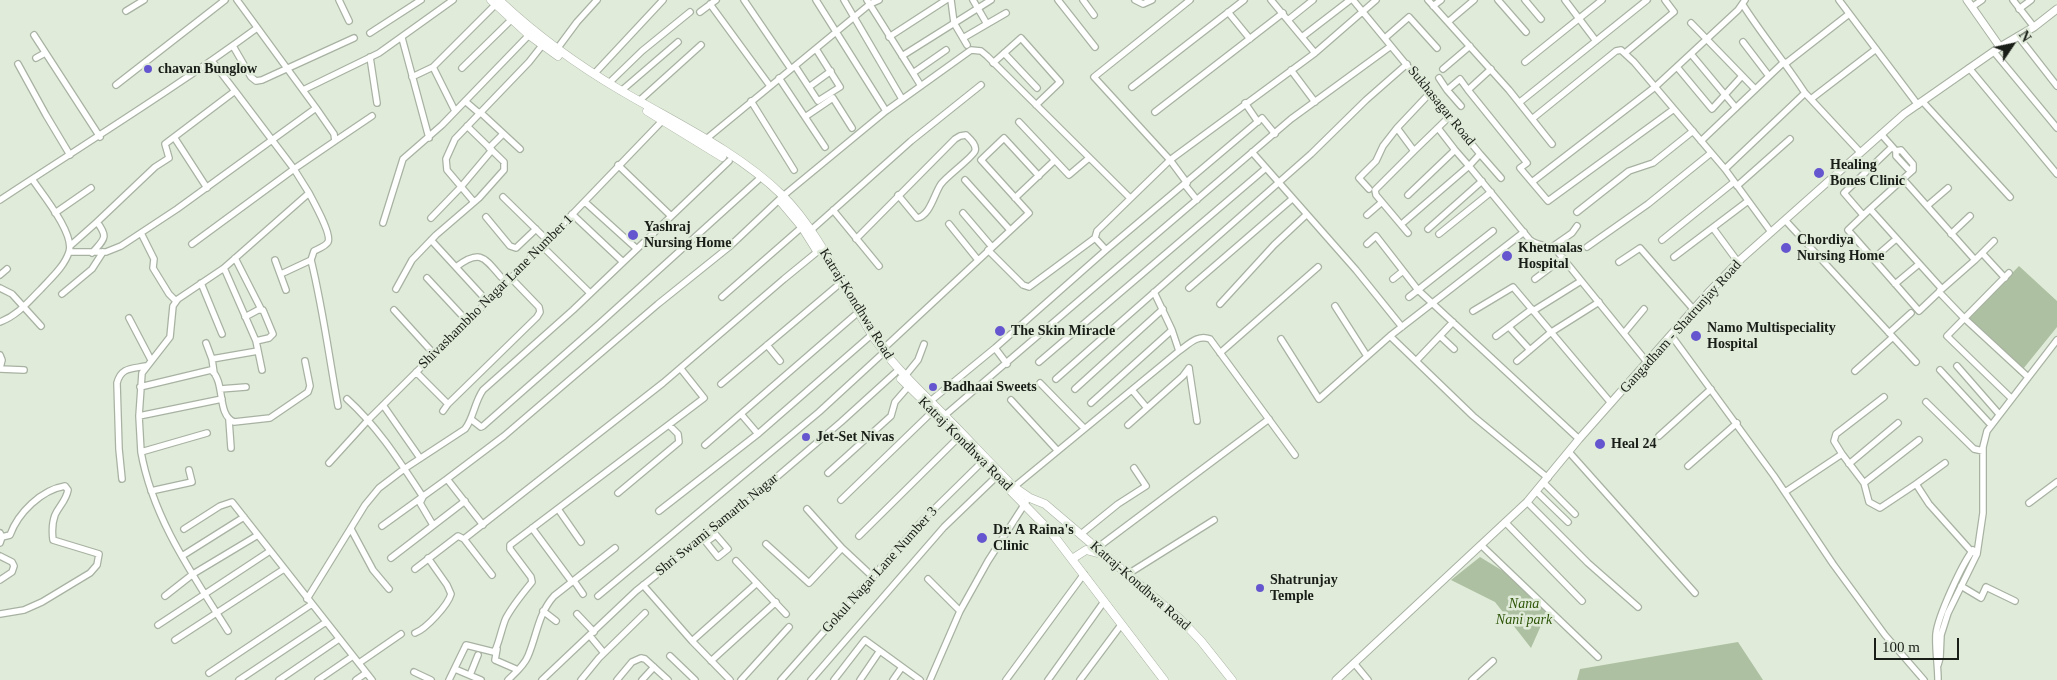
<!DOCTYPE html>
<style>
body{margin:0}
#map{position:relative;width:2057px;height:680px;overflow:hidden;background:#e0ebda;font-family:Georgia,serif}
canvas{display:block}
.north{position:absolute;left:1987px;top:20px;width:50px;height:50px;-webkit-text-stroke:4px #e0ebda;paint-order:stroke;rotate:56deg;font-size:14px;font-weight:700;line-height:20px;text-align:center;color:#1a1e18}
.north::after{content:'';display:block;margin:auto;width:18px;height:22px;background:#1a1e18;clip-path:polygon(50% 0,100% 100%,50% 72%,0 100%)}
.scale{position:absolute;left:1874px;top:638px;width:85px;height:22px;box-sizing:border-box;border:2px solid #1a1e18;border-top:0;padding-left:6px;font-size:15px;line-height:18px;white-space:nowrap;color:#1a1e18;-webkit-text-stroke:4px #e0ebda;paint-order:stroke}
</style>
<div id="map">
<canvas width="2057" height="680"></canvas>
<div class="north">N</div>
<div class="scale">100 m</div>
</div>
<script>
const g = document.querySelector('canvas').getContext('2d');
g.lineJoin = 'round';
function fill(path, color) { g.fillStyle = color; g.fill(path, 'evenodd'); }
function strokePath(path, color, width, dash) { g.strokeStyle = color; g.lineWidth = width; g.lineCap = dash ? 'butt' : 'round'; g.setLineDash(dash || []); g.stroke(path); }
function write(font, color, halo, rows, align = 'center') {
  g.font = font + ' Georgia,serif'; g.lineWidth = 5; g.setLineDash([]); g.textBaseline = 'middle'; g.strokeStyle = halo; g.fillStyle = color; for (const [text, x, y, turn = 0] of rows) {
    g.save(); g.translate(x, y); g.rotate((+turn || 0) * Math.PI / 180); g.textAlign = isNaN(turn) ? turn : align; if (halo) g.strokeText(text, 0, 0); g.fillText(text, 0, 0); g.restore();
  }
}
const green = new Path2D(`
 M2019,266L2057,301V327L2019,374L1966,321Z
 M1480,557L1516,579L1547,612L1531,648L1495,602L1451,580Z
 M1738,642L1763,680H1577L1580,669Z`);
const minor = new Path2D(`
 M339,0L349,21
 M744,0L791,69
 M816,0L886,111
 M844,0L902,99
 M867,0L913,73L946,50
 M951,0L954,23L967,45
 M973,0L987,24L1006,13
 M1058,0L1095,47
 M1083,0L1094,15
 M1135,0L1143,4L1152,0
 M1271,0L1315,53
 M1353,0L1480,154L1469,166L1530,240C1539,247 1548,244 1557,251L1647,362
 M1428,0L1509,90L1552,144
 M1498,0L1526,32
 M1525,0L1541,19
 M1565,0L1596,41
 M1839,0L1918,105
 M2013,0L2034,27
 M710,4L770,86
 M1743,5C1762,35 1785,62 1805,93
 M1433,6L1441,0
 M1972,7L1982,0
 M2019,9L2031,0
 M126,11L144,0
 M700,12L716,0
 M1228,12L1250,39
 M1288,20L1313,0
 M1448,22L1474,0
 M1691,23L1755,89
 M370,33L421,0
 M34,35L100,137
 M2018,36L2057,86
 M889,37L946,0
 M1302,37L1350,0
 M402,38L429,138
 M963,38L987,24
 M1385,38L1409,17L1437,48
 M1743,42L1769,76
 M233,46L251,77L256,81L262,80L354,38
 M557,49L577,22L597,0
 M1994,52L2057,128
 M1004,53L1037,88
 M1625,53L1674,12L1665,0
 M1691,54L1736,108
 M902,56L991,0
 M370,57L377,103
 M36,58L45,53
 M1525,62L1602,0
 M993,63L1021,38L1060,82L1036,105
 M18,64L46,115L70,155
 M1785,64L1849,14
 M795,66L818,101L840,87L816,49
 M1677,67L1712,109L1742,76
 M462,68L511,20
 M1969,68L2057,174
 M1443,69L1470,46
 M1491,69L1468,90L1527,163L1520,168L1548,201L1674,109
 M1291,70L1315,102
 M913,73L921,86
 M594,74L663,0
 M412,77L433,67
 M779,78L825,147
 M1439,78L1447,90L1460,79L1468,90
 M609,83L642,51L690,12
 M116,85L225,0
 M809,87L831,71
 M1132,87L1244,0
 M303,90L379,53L453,0
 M1447,90L1461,106
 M621,91L678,42
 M1811,99L1876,49
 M465,101L479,113
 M639,101L701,45
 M751,101L794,170
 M1520,102L1647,0
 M1923,102L2010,197
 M1245,103L1258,122
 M455,111L433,67L495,5
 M480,112L520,149
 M1155,112L1283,13
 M805,117L833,98L852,128
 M1532,119L1616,51L1621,50L1634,62L1725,169L1771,232
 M1019,122L1069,175L1089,158
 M1438,128L1455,150
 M1881,134L1896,151V156L1908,169L1913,170
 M174,137L207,188
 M705,140L870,4L879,0
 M335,141L372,116
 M1701,141L1784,62
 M489,148L503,134
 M1414,151L1449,117
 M1896,151L1901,150L1913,164V170L1903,179L1975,260L1942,289L1870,209L1903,179
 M1252,152L1356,270L1402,327
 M1480,154L1501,178
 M618,165L671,216
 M1725,169L1805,93L1860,152
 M965,180L1010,230
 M1532,182L1655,87L1738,10L1745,0
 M1187,183L1170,160L1094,77L1190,0
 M1185,185L1197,200
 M1737,186L1790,139
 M1369,189L1359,178L1376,161L1383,146L1397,128
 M309,193C313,201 332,234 328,242C326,246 318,249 314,251L311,260C323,309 329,357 338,406
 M503,197L547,240
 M1015,198L1055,160
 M0,200C86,143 174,89 257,28
 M474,202L447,170L446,159L455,139L529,62L544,43
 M585,202L637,249
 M1927,206L1948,188
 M1870,209L1848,230L1919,311L1939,292
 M833,210L879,266
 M1577,212L1629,171L1653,163L1693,131
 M55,213L91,188
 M963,213L992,247
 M572,214L623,262
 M1367,215L1382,202
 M1863,215L1844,193L1892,147
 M486,217L510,246L516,248L536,229
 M431,218L460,188L492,150
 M1785,220L1916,362
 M1404,222L1469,166L1455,150L1408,195
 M383,223L403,159L442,125L529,35
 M949,224L978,260
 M1713,228L1738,262
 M1428,229L1482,181
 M810,231L911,141L981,85
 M141,233L154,259L153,268L169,294L176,301
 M1408,233L1376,195L1375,190L1414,151L1397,128L1430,93
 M1439,234L1491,192
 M1951,234L1970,216
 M856,239L955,139L960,136L966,135C970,139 977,145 975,151C973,157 947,176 941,184C934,194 930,216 917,218L898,195
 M431,240L487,301
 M1662,240L1734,182
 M192,244L294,169L235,91
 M1367,244L1376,236L1418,290L1579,439
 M541,245L590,293
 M70,246L97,222
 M1552,247L1572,233L1577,226
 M1587,247L1648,204L1711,153
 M988,250L1023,285L1029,287L1095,238
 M1106,250L1095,238L1097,231L1170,160L1315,53L1376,0
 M69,252H106L121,246L177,209L316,108
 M92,253C104,239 109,238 97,222L155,167L169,158L165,144L235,91L212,61
 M1982,253L2005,278
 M1674,257L1748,201
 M235,258L261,309
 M1873,259L1896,239
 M275,260L286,290
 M1975,260L1994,241
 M1619,262L1640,248L1694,310
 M456,267C480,249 484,257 501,277
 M224,268L256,341L262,370
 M2009,273L1947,336L2011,398
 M281,274L311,260
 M0,275L7,269
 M427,278L467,321
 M1393,279L1403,271
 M1535,279L1563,258
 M201,283L222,334
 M1895,284L1919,264
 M0,288L12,294L41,326
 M1189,288L1292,199
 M396,289L412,260L436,235L479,198L504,170V162L467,126
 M1940,290L1939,292L1963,317L2028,377
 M62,294L92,269L103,252
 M722,297L802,227
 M1409,297L1493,231
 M1220,304L1274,245L1306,215
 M1335,306L1367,356
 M394,310L434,354
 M1473,311L1513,287L1611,403
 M1533,311L1581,281
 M245,317L258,310H263L273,334L269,338L256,341
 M129,318L151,360
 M0,322C18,315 28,302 41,289C51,278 64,267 69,252C75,234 43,195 32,179
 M1509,327L1530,350
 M1624,333L1644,309
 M1889,333L1911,313
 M1671,335L1774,476L1833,564L1885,635L1924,680
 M1390,336L1473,416L1548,478
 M1440,336L1454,349
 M1496,336L1532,309
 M1281,339L1319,399L1390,336L1524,232
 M206,343L212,359L214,373
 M767,345L780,361
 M995,348L1007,364
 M883,349L1029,213L981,160L1004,138L1039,176
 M1179,351C1189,344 1198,334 1210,339L1295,455
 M1220,353L1318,267
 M0,355L2,360L0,368
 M212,359L258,351
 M1416,361L1453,322
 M1517,361L1550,333L1599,302
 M1039,362L1266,168
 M1957,366L1999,414
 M1189,368L1197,421
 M0,369L24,370
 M1940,370L1991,425
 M1855,371L1893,337
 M416,372L448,404
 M905,376L918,360L924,344
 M1056,379L1311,154L1366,100L1407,64
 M1040,383L1084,428
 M721,384L837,286
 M140,387L211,370C226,382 216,414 234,422L270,418L308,392L310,386L305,361
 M220,389L246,387
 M1075,389L1163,309
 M1132,390L1147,408
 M347,399C378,427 400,462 423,497L420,503L433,525
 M1011,400L1057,450
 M1926,402L1974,449L1983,451
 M928,403L995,348L1106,250L1262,118L1275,134
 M1091,403L1172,330L1154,292
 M383,405L420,458
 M443,411L448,404L537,317L540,312L539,307L511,278
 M741,414L758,434
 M139,416L222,399
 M944,416L1291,119L1391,46
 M229,420L231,448
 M472,420L481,427L483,426L599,324L758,180
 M1128,425L1183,376L1189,368
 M207,433L141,452L139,416L142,373L170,337L173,306L178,299L224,268L309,193L294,169L335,141L334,134L316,108L237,0
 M1659,436L1711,389
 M705,445L855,315
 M141,452C153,519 193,575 228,631
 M1569,452L1695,593
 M1842,454L1834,441L1836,434L1884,397
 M329,463L369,419L511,278L664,119
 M1849,464L1898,423
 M1688,466L1737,423
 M828,473L891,416L895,402L908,387
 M122,479L119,449L117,383C121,367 132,369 146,366
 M1544,483L1575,514
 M1864,483L1869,502L1880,508L1916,484L1929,504L1971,551L1977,554
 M1916,484L1945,463
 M1014,487L1179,351L1172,330
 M151,491L192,482L189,470
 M1537,492L1568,522
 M1785,492L1842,454L1864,483L1919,440
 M618,493L679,442L678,434L669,425
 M841,500L933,411
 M1527,502L1588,563L1638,607
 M2029,503L2057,482
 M558,509L581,542
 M807,509L842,548L873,577
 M659,511L759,433L869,337
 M1505,522L1582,601
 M483,525L447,479L504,436L658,304L729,247L783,196L886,111L971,50L981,51L987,56L1130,198
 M382,526L447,479
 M532,528L572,582
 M184,529L220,506L232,502L372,680
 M351,529L373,570L389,589
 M712,530L716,535L728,549L718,557L706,542L716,535
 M0,533L2,537L0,543
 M1081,534L1118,504L1146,486L1134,468
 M859,536L959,437
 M464,539L663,383L784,279L817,252
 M766,544L809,583L842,548
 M1481,545L1598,657
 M1097,548L1269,419
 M0,556L12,562L14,566L12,572L0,580
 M182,556L244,517
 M391,558L465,501
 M736,561L786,614
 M415,569L458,536L464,539L492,575
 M1128,574L1214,520
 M928,579L960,611
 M574,581L583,594
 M643,585L692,641L730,680
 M1961,586L1981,598L1986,587L2015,601
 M165,596L193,574L258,535
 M598,596L819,412L881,355
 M307,599L365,505L379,488L404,469L465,429C474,417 474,403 483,390L573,310L729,161
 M543,611L556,621
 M0,614L24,610L42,602L90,573L97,565L99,554L53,540C52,532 52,523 55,515C59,506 66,501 68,490L65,486C41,490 18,513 10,535L2,537
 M577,614L594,632
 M158,625L270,551
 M415,633C426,629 448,605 451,594L447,585L428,558
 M590,636L604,653
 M175,640L284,569
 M692,641L757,583
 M497,649L495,660L518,670
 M670,656L695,680
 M711,661L776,602
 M359,663L401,634
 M1354,663L1368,680
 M1938,665L1940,658L1941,635L1948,613L1977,554L1983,513V447L1987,431L2057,340
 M455,669L481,680
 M414,672L431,680
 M209,673L312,604
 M470,675L478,655
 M239,680L326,622
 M279,680L339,639
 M318,680L353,656
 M356,680L366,673
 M449,680L466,645L494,652C498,648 502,626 506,618C513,605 523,593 532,582L531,577L510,549V545L704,398L681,369
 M508,680C515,673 524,666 528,656C537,635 538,614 554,596L615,548
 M542,680L636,591L744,505L841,422L895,373
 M581,680L599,658L645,613
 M617,680L632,662L641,658L645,659L668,680
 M642,680L654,667
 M741,680L789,627
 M781,680L924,519L982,462
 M811,680L944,527L996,477
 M834,680L865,640L920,680
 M860,680L879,652
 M893,680L902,667
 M930,680L960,611L988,561L1026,502
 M1006,680L1084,574
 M1048,680L1103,603
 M1080,680L1121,625
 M1472,680L1493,661
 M1938,680C1938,665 1935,649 1936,634C1938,616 1962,564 1973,550`);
const major = new Path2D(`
 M1967,0L2000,47
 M1336,680L1527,502L1579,439L1708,293L1741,259L1904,114L2000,47L2034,27L2057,9`);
const highway = new Path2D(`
 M491,0L529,35L558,56
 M499,0C536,35 576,64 620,90C674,122 737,151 782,195C820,232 845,293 874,338C890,361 909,380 929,400C958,428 985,458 1014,487L1030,498L1045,504L1181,620L1201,641L1232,680
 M647,111L722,157
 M781,202L802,227L817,251
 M901,379L934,411
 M1006,486L1051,532L1164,680
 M1072,559L1086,550L1101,554`);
const markers = [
 [148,69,5,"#6556cf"],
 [1819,173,6,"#6556cf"],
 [633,235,6,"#6556cf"],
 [1786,248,6,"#6556cf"],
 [1507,256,6,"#6556cf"],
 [1000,331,6,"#6556cf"],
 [1696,336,6,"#6556cf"],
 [933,387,5,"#6556cf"],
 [806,437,5,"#6556cf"],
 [1600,444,6,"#6556cf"],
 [982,538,6,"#6556cf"],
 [1260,588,5,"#6556cf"]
];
const poiNames = [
 ["chavan Bunglow",158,69],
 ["Healing",1830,165],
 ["Bones Clinic",1830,181],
 ["Yashraj",644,227],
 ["Nursing Home",644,243],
 ["Chordiya",1797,240],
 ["Nursing Home",1797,256],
 ["Khetmalas",1518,248],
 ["Hospital",1518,264],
 ["Namo Multispeciality",1707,328],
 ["Hospital",1707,344],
 ["The Skin Miracle",1011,331],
 ["Badhaai Sweets",943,387],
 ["Jet-Set Nivas",816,437],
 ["Heal 24",1611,444],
 ["Dr. A Raina's",993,530],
 ["Clinic",993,546],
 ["Shatrunjay",1270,580],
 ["Temple",1270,596]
];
const streetNames = [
 ["Sukhasagar Road",1441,106,51],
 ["Shivashambho Nagar Lane Number 1",496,292,-45],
 ["Katraj-Kondhwa Road",856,304,58],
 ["Gangadham - Shatrunjay Road",1681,327,-48],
 ["Katraj Kondhwa Road",965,444,45],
 ["Shri Swami Samarth Nagar",717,525,-39],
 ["Gokul Nagar Lane Number 3",880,570,-48],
 ["Katraj-Kondhwa Road",1140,586,41]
];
const parkNames = [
 ["Nana",1524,604],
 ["Nani park",1524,620]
];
fill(green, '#adc0a1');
strokePath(minor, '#a8b2a2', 8);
strokePath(major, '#a8b2a2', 9);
strokePath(highway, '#a8b2a2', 9);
strokePath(minor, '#fff', 5.5);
strokePath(major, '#fff', 7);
strokePath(highway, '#fff', 8);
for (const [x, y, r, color] of markers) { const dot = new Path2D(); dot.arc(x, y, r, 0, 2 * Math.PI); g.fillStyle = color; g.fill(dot); strokePath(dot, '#e0ebda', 2); }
write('bold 14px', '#1a1e18', '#e0ebda', poiNames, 'left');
write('14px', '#1a1e18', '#e0ebda', streetNames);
write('italic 14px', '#2f5609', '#e0ebda', parkNames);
</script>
